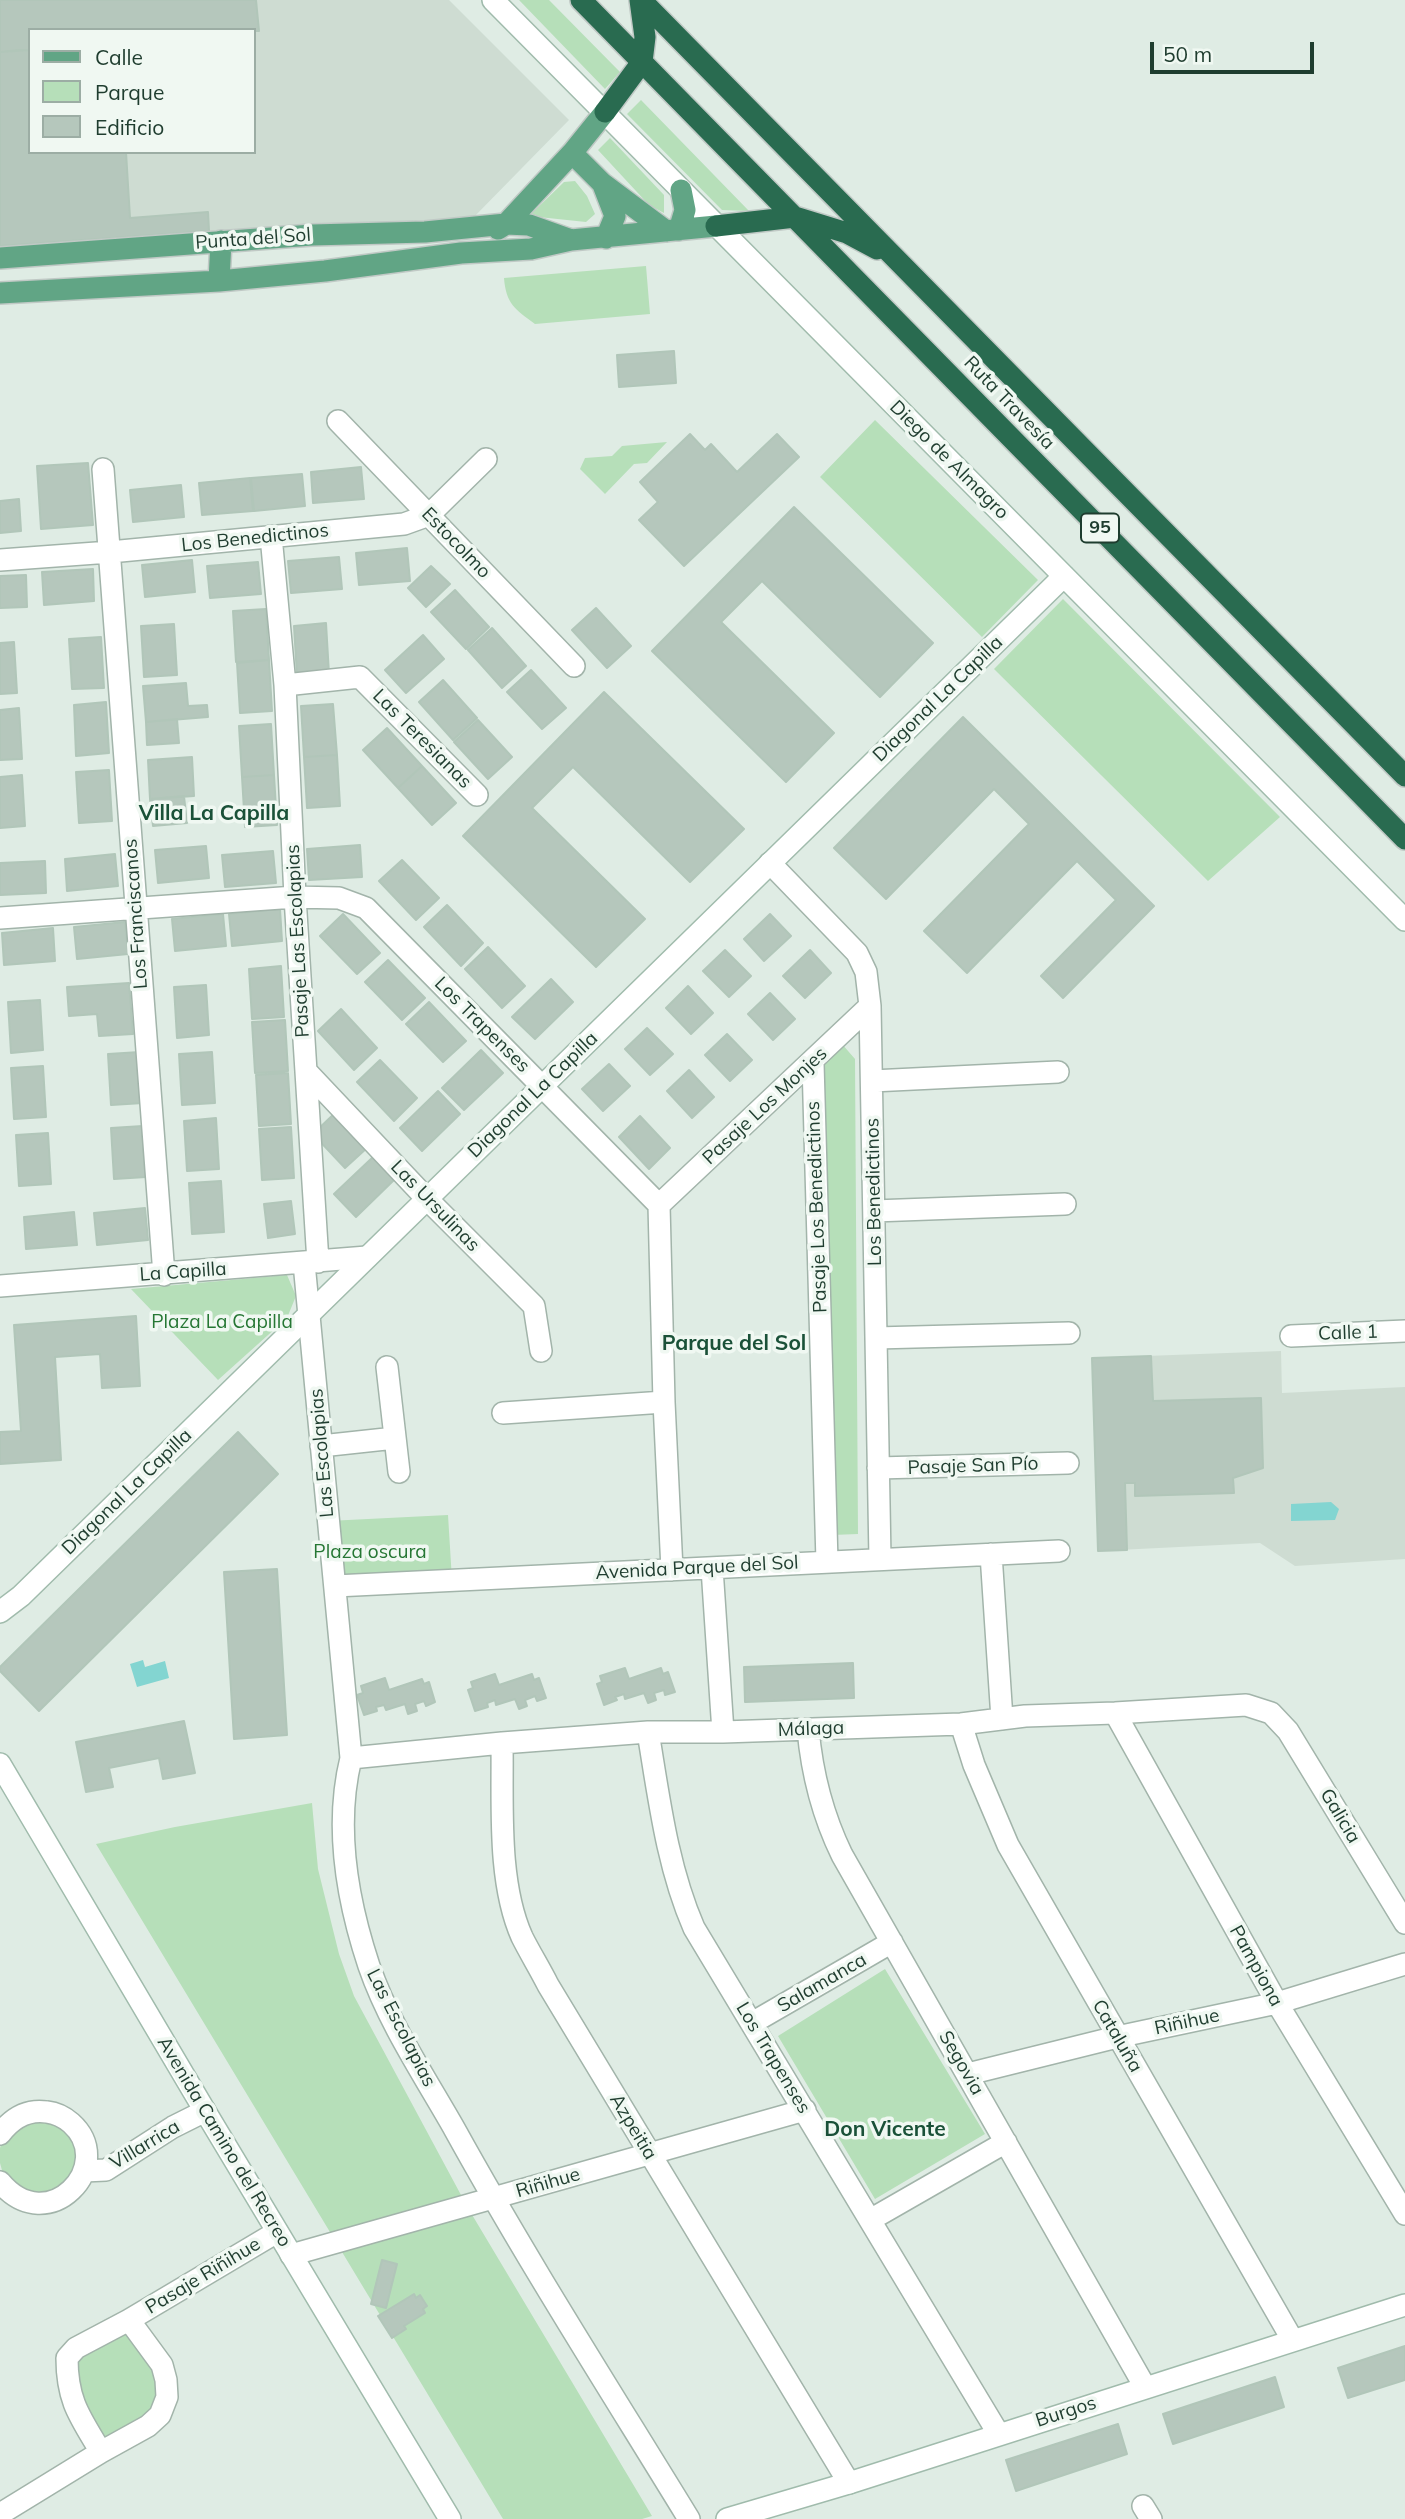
<!DOCTYPE html>
<meta charset="utf-8">
<style>
body{margin:0}
#map{position:relative;width:1405px;height:2519px;overflow:hidden;background:#dfece4;font-family:Mulish,sans-serif}
canvas{display:block}
.legend{position:absolute;left:28px;top:28px;width:228px;height:126px;box-sizing:border-box;background:#f0f8f2;border:2px solid #9cada4;margin:0;padding:9px 12px;list-style:none;font-size:21px;color:#1f3d2f}
.legend li{display:flex;align-items:center;gap:14px;height:35px}
.legend b{width:35px;border:2px solid #9cada4}
.scale{position:absolute;left:1150px;top:42px;width:164px;height:32px;box-sizing:border-box;border:4px solid #1f3d2f;border-top:0;padding-left:9px;font-size:21px;line-height:24px;white-space:nowrap;color:#1f3d2f;-webkit-text-stroke:5px #f0f8f2;paint-order:stroke}
</style>
<div id="map">
<canvas width="1405" height="2519"></canvas>
<ul class="legend">
<li><b style="height:9px;background:#61a585"></b>Calle</li>
<li><b style="height:19px;background:#b6dfb9"></b>Parque</li>
<li><b style="height:19px;background:#b5c7bc"></b>Edificio</li>
</ul>
<div class="scale">50 m</div>
</div>
<script>
const g = document.querySelector('canvas').getContext('2d');
g.lineJoin = 'round';
function fill(path, color) { g.fillStyle = color; g.fill(path, 'evenodd'); }
function strokePath(path, color, width, dash) { g.strokeStyle = color; g.lineWidth = width; g.lineCap = dash ? 'butt' : 'round'; g.setLineDash(dash || []); g.stroke(path); }
function write(font, color, halo, rows, align = 'center') {
  g.font = font + ' Mulish,sans-serif'; g.lineWidth = 7; g.setLineDash([]); g.textBaseline = 'middle'; g.strokeStyle = halo; g.fillStyle = color; for (const [text, x, y, turn = 0] of rows) {
    g.save(); g.translate(x, y); g.rotate((+turn || 0) * Math.PI / 180); g.textAlign = isNaN(turn) ? turn : align; if (halo) g.strokeText(text, 0, 0); g.fillText(text, 0, 0); g.restore();
  }
}
const built = new Path2D(`
 M0,0H449L569,120L473,218L209,231L0,246ZM30,30H254V152H30Z
 M1281,1351L1282,1393L1405,1387V1559L1295,1566L1260,1543L1098,1551L1092,1358Z`);
const green = new Path2D(`
 M519,0H549L620,72L605,89Z
 M641,100L749,211L722,210L627,114Z
 M610,138L664,195V213L649,205L598,150Z
 M575,181L587,196L595,214L586,222L529,216L564,182Z
 M646,266L650,314L535,324C515,309 506,304 504,278Z
 M875,420L1038,580L982,637L820,477Z
 M667,442L647,463L634,464L605,494L580,469L585,458L612,456L622,446Z
 M1063,599L1280,817L1208,881L994,669Z
 M842,1044L855,1059L858,1534L832,1535L822,1064Z
 M287,1275L296,1296L287,1318L218,1380L131,1289Z
 M448,1515L452,1580L335,1586L328,1521Z
 M312,1803L318,1869L339,1954L354,1996L468,2208L652,2516L642,2519H503L96,1844L175,1827Z
 M885,1969L985,2134L875,2199L778,2036Z
 M24,2119L61,2124L76,2145V2170L59,2190L34,2196L3,2174L0,2163V2148L4,2136Z
 M126,2331C140,2351 171,2386 152,2411C142,2424 119,2432 104,2440L82,2404L76,2361L82,2355Z`);
const water = new Path2D(`
 M1331,1502L1339,1509L1335,1520L1291,1521V1504Z
 M143,1660L145,1667L165,1661L169,1678L137,1687L130,1664Z`);
const building = new Path2D(`
 M0,0H256L259,31L30,30V50L0,52Z
 M19,50H30V152H126L130,218L208,212L209,231L0,246V52Z
 M674,351L676,383L619,387L617,355Z
 M690,434L705,450L711,444L737,472L777,434L799,457L684,566L639,520L658,502L640,482Z
 M88,463L93,525L41,529L37,466Z
 M361,467L364,499L313,503L311,472Z
 M302,474L305,506L254,511L251,478Z
 M250,478L253,511L202,515L199,483Z
 M181,485L184,517L133,522L130,490Z
 M19,499L21,531L0,533V501Z
 M794,507L933,643L880,697L762,581L721,622L834,733L786,782L652,651Z
 M407,548L410,581L359,585L356,553Z
 M339,557L342,589L291,593L288,561Z
 M192,560L195,592L145,597L142,565Z
 M258,562L261,594L210,598L207,566Z
 M431,566L450,584L426,607L408,588Z
 M93,569L94,601L44,605L42,572Z
 M26,575L27,607L0,608V576Z
 M455,590L489,627L466,649L431,612Z
 M596,608L631,646L607,668L572,630Z
 M266,609L269,660L236,662L233,611Z
 M326,623L329,674L297,676L294,626Z
 M174,624L177,675L144,677L141,626Z
 M492,628L526,666L502,688L468,650Z
 M423,635L444,659L406,693L385,670Z
 M101,637L104,688L72,689L69,639Z
 M14,642L17,693L0,694V643Z
 M269,660L272,711L240,713L237,663Z
 M531,670L566,708L542,729L507,692Z
 M443,680L477,718L453,740L419,702Z
 M186,683L188,706L207,705L208,717L146,722L143,686Z
 M604,692L744,829L690,882L573,767L532,808L645,919L596,967L463,836Z
 M106,702L109,753L76,756L74,705Z
 M333,704L337,755L304,757L301,706Z
 M19,708L22,759L0,760V710Z
 M963,717L1154,906L1063,998L1041,976L1116,900L1077,861L967,973L924,931L1029,824L994,789L886,899L834,848Z
 M177,719L179,743L147,745L146,722Z
 M478,720L512,757L488,779L454,742Z
 M271,724L274,775L242,777L239,726Z
 M387,728L422,766L398,788L363,750Z
 M337,755L340,806L307,808L304,757Z
 M192,757L194,796L150,799L148,760Z
 M422,766L456,803L432,825L398,788Z
 M109,770L112,821L79,823L76,772Z
 M22,775L25,826L0,828V777Z
 M274,775L277,825L245,827L242,777Z
 M184,796L187,823L153,826L150,799Z
 M360,845L362,877L309,880L307,849Z
 M206,846L209,878L158,883L155,850Z
 M273,851L276,883L225,887L222,855Z
 M115,854L118,886L67,891L65,859Z
 M402,860L439,898L416,920L379,881Z
 M45,861L46,893L0,895V863Z
 M447,905L483,943L461,966L424,927Z
 M280,909L282,941L232,946L229,914Z
 M223,914L226,946L175,951L172,919Z
 M343,914L380,953L357,974L320,936Z
 M770,914L791,936L764,961L744,939Z
 M125,922L128,954L77,959L74,927Z
 M53,928L55,961L4,965L2,933Z
 M488,947L525,986L502,1008L465,969Z
 M725,950L751,976L729,997L703,971Z
 M810,950L831,973L805,998L783,976Z
 M388,960L425,998L402,1020L365,982Z
 M281,966L284,1017L252,1019L249,969Z
 M551,979L573,1002L535,1039L512,1017Z
 M129,983L133,1034L99,1036L97,1014L69,1016L67,987Z
 M206,985L209,1035L177,1038L174,987Z
 M688,986L713,1013L691,1034L666,1008Z
 M770,993L795,1019L773,1040L748,1014Z
 M40,1000L43,1050L11,1053L8,1002Z
 M429,1002L466,1041L443,1062L406,1024Z
 M341,1009L377,1048L354,1070L318,1031Z
 M285,1020L288,1071L255,1073L252,1022Z
 M647,1028L673,1054L650,1075L625,1049Z
 M727,1034L752,1060L730,1081L705,1055Z
 M481,1050L503,1073L464,1110L442,1088Z
 M140,1052L143,1103L111,1105L108,1054Z
 M212,1052L215,1103L182,1105L179,1054Z
 M380,1060L417,1098L394,1121L357,1082Z
 M609,1064L630,1086L603,1111L582,1089Z
 M43,1066L46,1117L14,1119L11,1068Z
 M689,1070L714,1097L692,1118L667,1091Z
 M288,1073L291,1124L259,1126L256,1075Z
 M438,1091L460,1114L422,1151L400,1128Z
 M336,1112L368,1147L345,1168L313,1134Z
 M640,1116L670,1148L649,1169L619,1137Z
 M216,1118L219,1169L187,1171L184,1121Z
 M143,1126L146,1177L114,1179L111,1128Z
 M291,1127L294,1178L262,1180L259,1129Z
 M48,1133L51,1184L19,1186L16,1135Z
 M373,1157L395,1179L356,1217L334,1194Z
 M221,1181L224,1232L192,1234L189,1183Z
 M291,1201L295,1234L268,1238L264,1204Z
 M145,1208L148,1240L97,1245L94,1213Z
 M74,1212L77,1245L26,1249L24,1217Z
 M136,1316L140,1386L102,1388L100,1354L55,1357L61,1460L0,1464V1432L21,1431L14,1325Z
 M1151,1356L1153,1401L1261,1398L1263,1468L1233,1478L1234,1493L1135,1496V1483H1125L1127,1550L1098,1551L1092,1358Z
 M238,1432L278,1474L39,1711L0,1671V1667Z
 M277,1569L287,1735L234,1739L224,1572Z
 M853,1663L854,1698L745,1702L744,1667Z
 M625,1668L629,1679L661,1668L663,1674L668,1672L675,1692L665,1695L664,1690L654,1693L656,1700L648,1703L644,1693L625,1699L624,1694L615,1697L617,1700L604,1705L597,1684L602,1682L600,1676Z
 M495,1674L499,1685L532,1674L534,1680L539,1678L546,1698L537,1701L535,1696L525,1700L527,1706L519,1709L515,1699L496,1705L495,1700L487,1703L488,1707L475,1711L468,1690L473,1688L471,1682Z
 M385,1678L389,1690L422,1679L424,1684L429,1682L435,1702L426,1706L424,1701L415,1704L417,1711L408,1714L405,1704L386,1710L384,1705L376,1707L377,1711L364,1715L357,1695L363,1693L361,1686Z
 M184,1721L195,1773L163,1779L159,1758L109,1768L113,1787L86,1792L76,1742Z
 M382,2260L397,2264L386,2308L371,2304Z
 M414,2294L416,2298L420,2295L427,2306L423,2309L425,2313L404,2326L406,2329L392,2338L378,2316Z
 M1405,2346V2380L1348,2398L1338,2368Z
 M1275,2377L1284,2407L1173,2444L1163,2414Z
 M1118,2424L1127,2454L1016,2491L1006,2460Z`);
const street = new Path2D(`
 M338,421L574,666
 M103,469L164,1275
 M271,536L285,685L295,897L318,1262
 M0,560L110,552L404,524L429,515L486,459
 M285,685L360,677L477,795
 M770,863L857,953L866,972L870,1006L880,1559
 M0,918L295,897L339,898L366,908L659,1205L664,1402L672,1570
 M813,1063L827,1562
 M306,1071L427,1199L534,1306L541,1351
 M872,1081L1058,1072
 M659,1205L870,1006
 M874,1211L1065,1204
 M304,1263L351,1758C334,1827 347,1900 369,1966C389,2024 425,2077 455,2130C528,2262 610,2390 689,2519
 M0,1286L367,1257
 M1291,1336L1405,1331
 M876,1338L1069,1333
 M387,1367L399,1472
 M503,1413L664,1402
 M321,1446L395,1438
 M878,1468L1068,1463
 M991,1554L1002,1719
 M712,1568L723,1732
 M335,1586L1059,1551
 M1115,1713L1277,2003L1405,2214
 M961,1724L974,1765L1008,1845L1292,2339
 M808,1729C812,1774 822,1814 842,1855L1145,2387
 M648,1732C659,1798 667,1866 694,1928L998,2433
 M502,1743C503,1803 497,1881 522,1937C530,1953 540,1969 548,1985L849,2483
 M351,1758L502,1743L648,1732H723L961,1724L1025,1716L1115,1713L1246,1705L1271,1713L1288,1731L1405,1923
 M752,2023L892,1942
 M968,2074L1117,2037L1277,2003L1405,1964
 M0,2134C12,2118 27,2109 47,2112C56,2113 64,2117 71,2123C118,2165 48,2240 0,2182
 M84,2171L106,2170L173,2127L205,2111
 M870,2220L1006,2142
 M291,2255L805,2110
 M101,2452C80,2417 67,2401 67,2358L76,2348L129,2320
 M1143,2506L1151,2519
 M0,2514L101,2452L148,2426L160,2415L167,2397L166,2380L162,2365L129,2320L277,2232`);
const secondary = new Path2D(`
 M493,0L1405,920
 M0,1612L21,1596L1064,576
 M0,1764L205,2111L450,2519
 M727,2519L849,2483L1405,2305`);
const primary = new Path2D(`
 M572,153L602,183L666,231
 M603,185L615,216L606,238
 M498,229L506,224L572,153L605,112
 M679,230L685,210L681,190
 M0,258L312,235L425,232L506,224L529,225L571,240
 M219,281L221,241
 M0,293L219,281L325,271L461,253L531,249L571,240L716,226`);
const highway = new Path2D(`
 M581,0L1405,839
 M641,0L1405,776
 M605,112L642,62L645,37L640,0
 M716,226L795,217L847,233L877,249`);
const shields = [
 [1100,528,38]
];
const shieldNames = [
 ["95",1100,528]
];
const streetNames = [
 ["Punta del Sol",253,239,-4],
 ["Ruta Travesía",1009,403,46],
 ["Diego de Almagro",949,460,45],
 ["Los Benedictinos",255,538,-6],
 ["Estocolmo",456,543,46],
 ["Diagonal La Capilla",938,699,-44],
 ["Las Teresianas",422,739,45],
 ["Los Franciscanos",136,914,-94],
 ["Pasaje Las Escolapias",298,941,-93],
 ["Los Trapenses",482,1025,45],
 ["Diagonal La Capilla",533,1095,-44],
 ["Pasaje Los Monjes",765,1106,-43],
 ["Los Benedictinos",874,1192,-91],
 ["Las Ursulinas",435,1206,46],
 ["Pasaje Los Benedictinos",817,1207,-92],
 ["La Capilla",183,1272,-4],
 ["Calle 1",1348,1333,-2],
 ["Las Escolapias",322,1453,-95],
 ["Pasaje San Pío",973,1466,-2],
 ["Diagonal La Capilla",127,1492,-44],
 ["Avenida Parque del Sol",697,1568,-3],
 ["Málaga",811,1729,-2],
 ["Galicia",1340,1816,59],
 ["Pampiona",1256,1966,61],
 ["Salamanca",822,1983,-30],
 ["Riñihue",1187,2022,-12],
 ["Las Escolapias",401,2028,63],
 ["Cataluña",1117,2036,60],
 ["Los Trapenses",773,2058,59],
 ["Segovia",961,2063,60],
 ["Azpeitia",633,2127,59],
 ["Avenida Camino del Recreo",224,2142,59],
 ["Villarrica",145,2145,-31],
 ["Riñihue",548,2183,-16],
 ["Pasaje Riñihue",203,2276,-31],
 ["Burgos",1066,2412,-18]
];
const parkNames = [
 ["Plaza La Capilla",222,1322],
 ["Plaza oscura",370,1552]
];
const neighbourhoodNames = [
 ["Villa La Capilla",214,814],
 ["Parque del Sol",734,1344],
 ["Don Vicente",885,2130]
];
fill(built, '#cedcd2');
fill(green, '#b6dfb9');
fill(water, '#83d5d1');
fill(building, '#b5c7bc');
strokePath(building, '#b1c6b9', 2);
strokePath(street, '#a2b4aa', 24);
strokePath(secondary, '#a0bbac', 24);
strokePath(primary, '#c0c9c5', 24);
strokePath(highway, '#c0c9c5', 24);
strokePath(street, '#fff', 21);
strokePath(secondary, '#fff', 21);
strokePath(primary, '#61a585', 21);
strokePath(highway, '#296b50', 21);
for (const [x, y, w] of shields) { const box = new Path2D(); box.roundRect(x - w / 2, y - 14.5, w, 29, 5); g.fillStyle = '#f0f8f2'; g.fill(box); strokePath(box, '#1f3d2f', 2); }
write('bold 18px', '#1f3d2f', null, shieldNames);
write('19px', '#1f3d2f', '#f0f8f2', streetNames);
write('19px', '#267734', '#f0f8f2', parkNames);
write('bold 21px', '#1a5138', '#f0f8f2', neighbourhoodNames);
</script>
